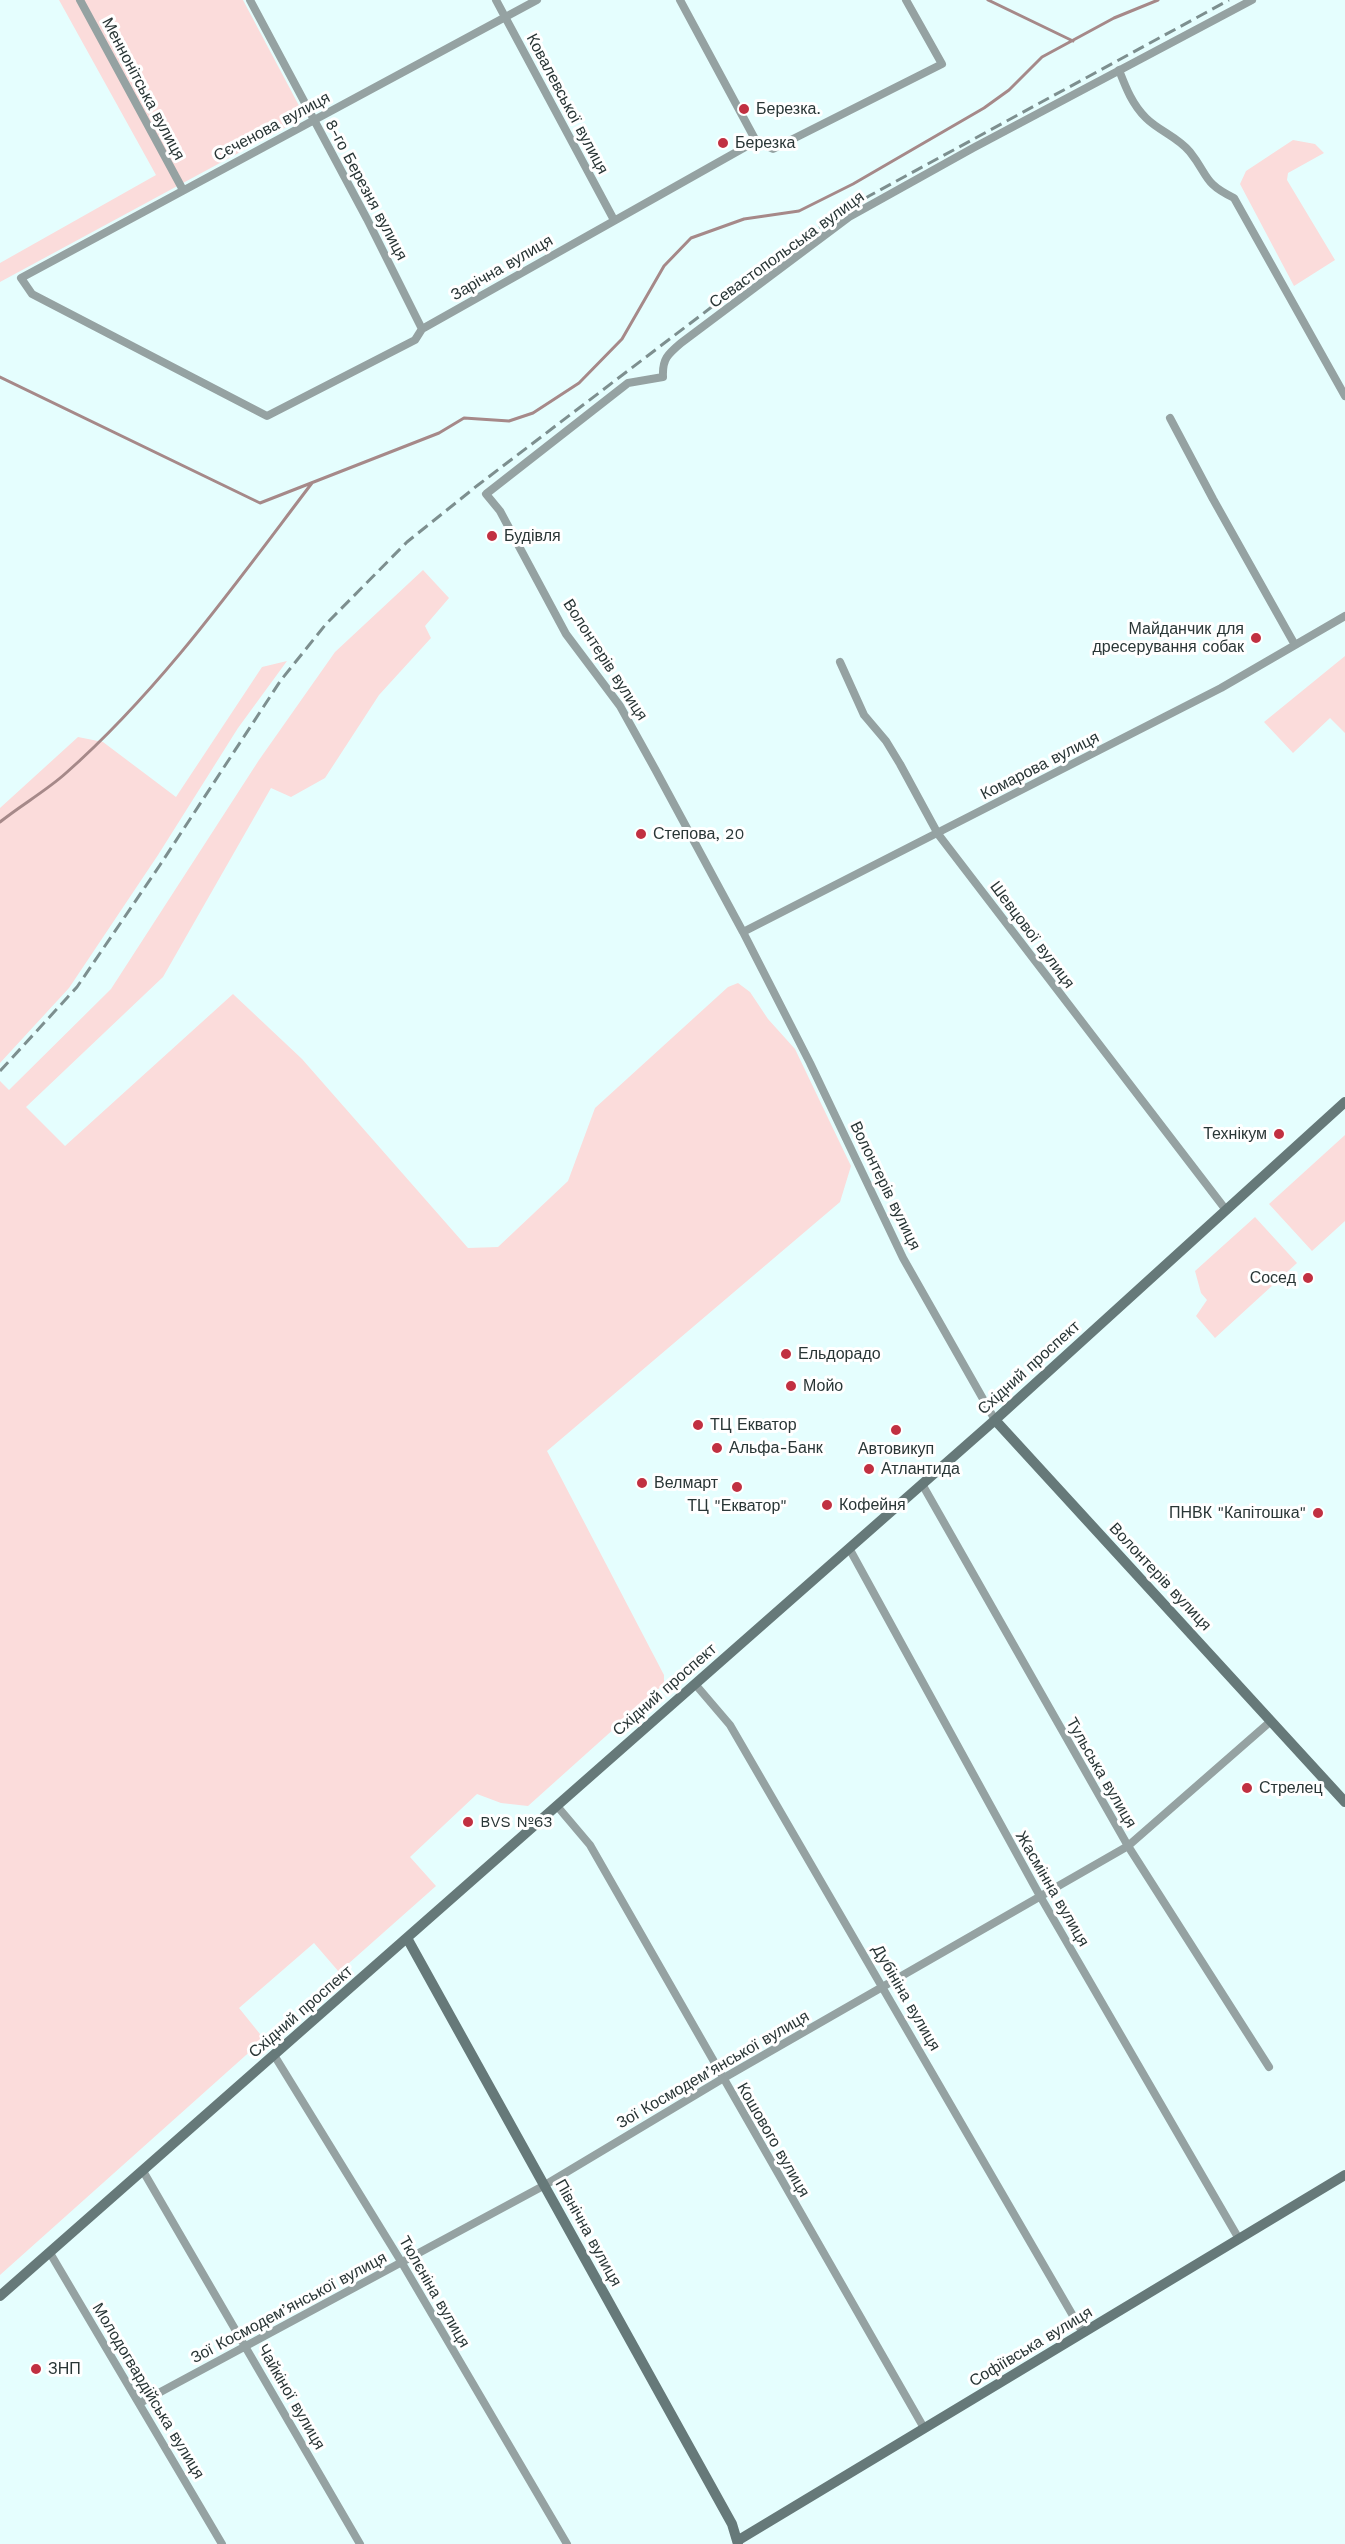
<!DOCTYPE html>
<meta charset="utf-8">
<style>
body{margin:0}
canvas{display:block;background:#e5fefe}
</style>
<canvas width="1345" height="2544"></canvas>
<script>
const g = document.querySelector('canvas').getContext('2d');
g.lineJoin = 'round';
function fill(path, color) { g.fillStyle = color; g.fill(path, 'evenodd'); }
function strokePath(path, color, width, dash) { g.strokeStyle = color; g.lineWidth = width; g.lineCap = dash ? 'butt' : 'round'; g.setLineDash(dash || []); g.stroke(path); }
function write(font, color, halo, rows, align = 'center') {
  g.font = font + ' "Work Sans",sans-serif'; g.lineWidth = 6; g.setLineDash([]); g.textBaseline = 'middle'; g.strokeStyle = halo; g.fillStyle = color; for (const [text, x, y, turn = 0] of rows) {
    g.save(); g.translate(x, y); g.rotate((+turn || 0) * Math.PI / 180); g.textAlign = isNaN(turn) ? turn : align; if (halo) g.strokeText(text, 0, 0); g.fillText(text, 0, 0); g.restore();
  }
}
const green = new Path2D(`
 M59,0H243L305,117L0,282V263L156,175Z
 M1293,140L1315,144L1324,153L1288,173L1287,180L1335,260L1294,286L1240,184L1246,171Z
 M423,570L449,598L425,626L431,638L379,695L325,778L291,797L271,788L163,977L26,1107L65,1146L233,994L302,1059L468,1248L498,1247L568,1181L595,1108L728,987L738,983L750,992L768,1019L795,1049L851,1166L840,1202L547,1451L664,1675V1684L528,1806L501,1803L477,1794L410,1857L436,1886L339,1972L314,1943L239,2008L264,2039L0,2275V1081L9,1090L111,989L259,760L335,652Z
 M1345,656V733L1330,718L1293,753L1264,722Z
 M287,661L238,728L158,855L69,988L0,1063V808L78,737L103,742L176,797L262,667Z
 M1345,1135V1221L1312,1251L1269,1204Z
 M1255,1217L1297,1263L1215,1338L1196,1316L1207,1300L1201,1293L1195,1271Z`);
const stream = new Path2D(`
 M988,0L1073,41
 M0,377L260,503L439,433L464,418L509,421L533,413L579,383L622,339L664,266L691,238L744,219L799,211L853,184L984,108L1009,90L1042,57L1114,18L1158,0
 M0,822C21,805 46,791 66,773C161,689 236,583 312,483`);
const street = new Path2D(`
 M80,0L183,190
 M250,0L367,219L422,329
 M496,0L614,220
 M537,0L21,278L32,294L267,416L415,340L422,329L756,141
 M680,0L756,141
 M1119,70C1126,88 1132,104 1146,118C1159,131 1178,137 1190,152C1209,176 1203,183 1234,198L1345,396
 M756,141L773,149L942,64L906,0
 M1170,418L1213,499L1295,645
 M840,662L864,715L886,741L900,764L938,834L1226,1210
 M743,932L1221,688L1345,616
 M995,1420L903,1258L810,1063L743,932L655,769L620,706L566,634L500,511L486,494L628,383L663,377C662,359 668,354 681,343L849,217L973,148L1252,0
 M922,1484L1128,1846L1269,2067
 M849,1548L1040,1896L1239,2239
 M695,1684L730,1725L1083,2333
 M557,1806L590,1845L924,2428
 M274,2055L402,2263L567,2544
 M143,2171L360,2544
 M50,2253L222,2544
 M140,2403L545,2185L722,2079L1128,1846L1271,1721`);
const secondary = new Path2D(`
 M995,1420L1345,1802
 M407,1938L732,2524L738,2544
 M0,2296L995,1420L1345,1102
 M737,2541L1345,2175`);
const rail = new Path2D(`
 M0,1071L77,987L160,865L281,680L326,624L407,542L478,485L797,242L869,196L1229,0`);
const markers = [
 [744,109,6,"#c13041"],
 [723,143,6,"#c13041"],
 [492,536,6,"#c13041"],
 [1256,638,6,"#c13041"],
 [641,834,6,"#c13041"],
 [1279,1134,6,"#c13041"],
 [1308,1278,6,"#c13041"],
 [786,1354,6,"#c13041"],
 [791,1386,6,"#c13041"],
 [698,1425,6,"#c13041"],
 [896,1430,6,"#c13041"],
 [717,1448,6,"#c13041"],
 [869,1469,6,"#c13041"],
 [642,1483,6,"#c13041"],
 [737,1487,6,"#c13041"],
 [827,1505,6,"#c13041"],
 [1318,1513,6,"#c13041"],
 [1247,1788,6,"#c13041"],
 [468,1822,6,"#c13041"],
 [36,2369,6,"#c13041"]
];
const streetNames = [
 ["Меннонітська вулиця",143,89,62],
 ["Ковалевської вулиця",567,104,62],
 ["Сєченова вулиця",272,127,-28],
 ["8-го Березня вулиця",366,190,62],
 ["Севастопольська вулиця",787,250,-36],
 ["Зарічна вулиця",502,268,-30],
 ["Волонтерів вулиця",605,660,57],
 ["Комарова вулиця",1040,766,-27],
 ["Шевцової вулиця",1032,935,53],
 ["Волонтерів вулиця",885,1186,64],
 ["Східний проспект",1029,1368,-42],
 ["Волонтерів вулиця",1160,1577,47],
 ["Східний проспект",665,1690,-41],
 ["Тульська вулиця",1101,1773,60],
 ["Жасмінна вулиця",1052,1889,60],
 ["Дубініна вулиця",906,1998,60],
 ["Східний проспект",301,2012,-41],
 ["Зої Космодем’янської вулиця",713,2070,-30],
 ["Кошового вулиця",773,2140,60],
 ["Північна вулиця",588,2233,61],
 ["Тюлєніна вулиця",434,2292,60],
 ["Зої Космодем’янської вулиця",289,2308,-28],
 ["Софіївська вулиця",1031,2347,-31],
 ["Молодогвардійська вулиця",148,2391,59],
 ["Чайкіної вулиця",291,2397,60]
];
const poiNames = [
 ["Березка.",756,109],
 ["Березка",735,143],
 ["Будівля",504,536],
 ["Майданчик для",1244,629,"right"],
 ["дресерування собак",1244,647,"right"],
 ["Степова, 20",653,834],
 ["Технікум",1267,1134,"right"],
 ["Сосед",1296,1278,"right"],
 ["Ельдорадо",798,1354],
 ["Мойо",803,1386],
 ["ТЦ Екватор",710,1425],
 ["Альфа-Банк",729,1448],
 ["Автовикуп",896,1449,"center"],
 ["Атлантида",881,1469],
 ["Велмарт",654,1483],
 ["Кофейня",839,1505],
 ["ТЦ \"Екватор\"",737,1506,"center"],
 ["ПНВК \"Капітошка\"",1306,1513,"right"],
 ["Стрелец",1259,1788],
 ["BVS №63",480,1822],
 ["ЗНП",48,2369]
];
fill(green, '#fbdcdb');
strokePath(stream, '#a68989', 3);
strokePath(street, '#95a2a2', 8);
strokePath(secondary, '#667979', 10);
strokePath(rail, '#7d8f8f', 3, [12, 6]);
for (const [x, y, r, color] of markers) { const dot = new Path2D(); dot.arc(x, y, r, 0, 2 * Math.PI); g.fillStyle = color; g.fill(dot); strokePath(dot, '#fff', 2); }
write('16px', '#293636', '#fff', streetNames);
write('16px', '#293636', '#fff', poiNames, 'left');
</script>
